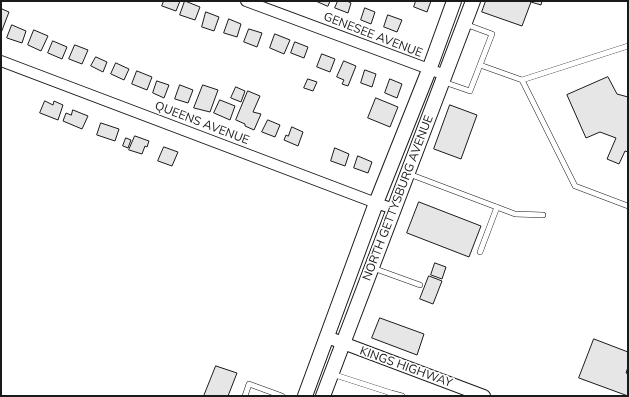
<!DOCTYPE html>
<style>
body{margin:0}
#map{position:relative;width:629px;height:397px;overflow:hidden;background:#fff;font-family:Mulish,sans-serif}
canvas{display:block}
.frame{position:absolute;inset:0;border:2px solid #1a1a1a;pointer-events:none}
</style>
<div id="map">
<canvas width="629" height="397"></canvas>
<div class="frame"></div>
</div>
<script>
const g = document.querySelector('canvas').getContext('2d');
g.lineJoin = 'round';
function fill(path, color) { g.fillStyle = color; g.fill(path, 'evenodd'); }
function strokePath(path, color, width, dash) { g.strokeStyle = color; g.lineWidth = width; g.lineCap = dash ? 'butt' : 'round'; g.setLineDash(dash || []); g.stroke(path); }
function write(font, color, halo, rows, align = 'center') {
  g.font = font + ' Mulish,sans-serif'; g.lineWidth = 3; g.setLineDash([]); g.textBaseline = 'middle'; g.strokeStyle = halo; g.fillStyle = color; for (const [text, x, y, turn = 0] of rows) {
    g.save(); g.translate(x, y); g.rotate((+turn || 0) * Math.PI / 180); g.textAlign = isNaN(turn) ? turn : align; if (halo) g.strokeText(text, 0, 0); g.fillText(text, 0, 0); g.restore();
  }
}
const building = new Path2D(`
 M164,1H180L176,11L162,6Z
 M185,1L200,7L195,20L180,15Z
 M316,1H330L328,6Z
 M338,1H347L351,3L348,13L335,8Z
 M416,1H431L427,12L414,7Z
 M486,1H542L541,5L531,2L522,26L482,12Z
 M365,8L375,12L371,24L361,20Z
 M2,9L9,12L1,33V11Z
 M206,12L219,17L214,31L202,27Z
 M388,15L402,20L397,32L384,27Z
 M229,19L241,24L237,37L224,33Z
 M12,25L26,31L22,43L7,38Z
 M249,29L262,33L257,47L244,42Z
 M34,30L48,36L41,51L28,45Z
 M275,34L290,40L284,54L270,48Z
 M53,41L67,47L62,59L48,53Z
 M295,42L308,47L304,58L291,53Z
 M75,45L88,50L82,64L69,59Z
 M322,54L335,59L330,72L317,67Z
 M96,57L107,62L103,72L91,66Z
 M344,61L356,66L348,86L342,84L344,80L337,77Z
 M116,63L129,69L124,80L111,74Z
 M365,70L376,74L372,87L361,83Z
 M137,71L152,77L147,90L132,84Z
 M608,77L617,94L628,97V152L625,151L619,164L607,159L616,138L600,132L586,138L567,95Z
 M308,79L317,82L313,91L304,88Z
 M390,79L402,84L397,98L385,93Z
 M157,81L169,85L164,98L153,93Z
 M180,85L193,90L188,103L175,99Z
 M203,85L218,90L210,112L194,108Z
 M236,87L245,91L241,102L231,98Z
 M248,91L260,96L253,112L261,114L254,130L245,126V124L236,120Z
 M376,98L398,107L390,127L368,118Z
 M220,100L235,106L230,120L214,113Z
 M45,101L53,105L54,101L63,105L58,120L40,113Z
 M450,105L477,115L461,159L434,149Z
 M73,110L88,116L82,129L63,121L66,113L71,115Z
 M268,120L280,125L275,137L262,132Z
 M101,123L119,129L115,141L97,135Z
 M292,127L303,132L298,146L284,140L286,135L288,136Z
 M135,136L149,141L147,147L145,146L142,154L129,150Z
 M126,138L131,140L128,148L123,146Z
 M164,147L178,152L172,166L158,161Z
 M335,148L349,154L345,166L331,161Z
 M358,156L372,162L368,173L354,168Z
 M419,202L481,226L469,257L407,233Z
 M435,263L446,267L442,279L431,275Z
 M429,276L442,281L433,304L420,299Z
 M380,318L424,334L417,355L372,338Z
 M594,339L628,352V367L626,373L628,374V396L579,378Z
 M216,366L237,373L228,396H204Z`);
const service = new Path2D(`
 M628,46L522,80L575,186L628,206
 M480,65L522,80
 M444,82L470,91L492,34L465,24
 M409,174L515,214L543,215
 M480,252L497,207
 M373,268L420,285
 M332,374L391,393L390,396
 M391,393L402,396
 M245,396L249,384L282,396`);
const minor = new Path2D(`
 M246,1L445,75
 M1,61L376,203L394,209`);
const tertiary = new Path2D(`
 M327,337L484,396`);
const secondary = new Path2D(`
 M305,396L376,203L429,70L454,1
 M323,396L473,1`);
const streetNames = [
 ["GENESEE AVENUE",373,35,21],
 ["QUEENS AVENUE",202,123,21],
 ["NORTH GETTYSBURG AVENUE",398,198,-69],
 ["KINGS HIGHWAY",406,367,20]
];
fill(building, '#e6e6e6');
strokePath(building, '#1a1a1a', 1);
strokePath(service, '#1a1a1a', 6);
strokePath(minor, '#1a1a1a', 12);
strokePath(tertiary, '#1a1a1a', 14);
strokePath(secondary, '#1a1a1a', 16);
strokePath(service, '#fff', 5);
strokePath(minor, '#fff', 10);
strokePath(tertiary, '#fff', 12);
strokePath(secondary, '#fff', 14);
write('12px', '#1a1a1a', '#fff', streetNames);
</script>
